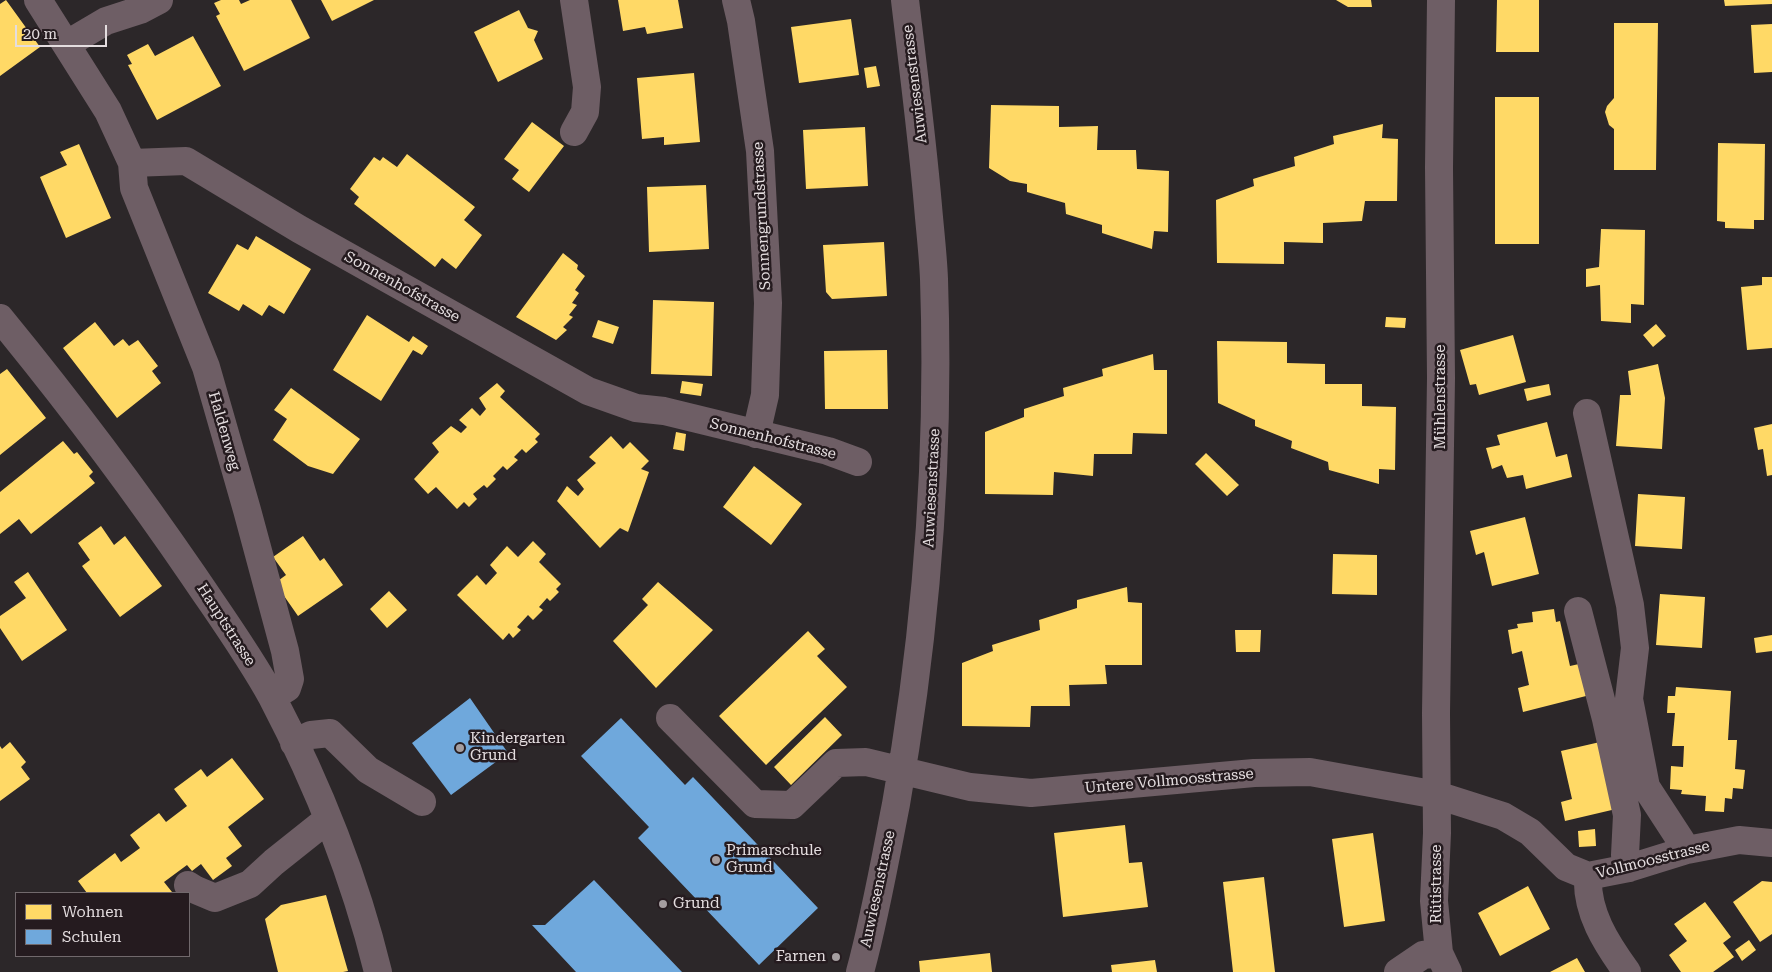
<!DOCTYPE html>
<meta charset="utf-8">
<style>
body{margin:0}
#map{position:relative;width:1772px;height:972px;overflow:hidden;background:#2c2729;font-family:"Roboto Serif",serif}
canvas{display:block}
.legend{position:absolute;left:15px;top:892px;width:175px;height:65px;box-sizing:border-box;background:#251b1f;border:1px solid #71696c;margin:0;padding:6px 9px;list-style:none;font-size:15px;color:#e4dddf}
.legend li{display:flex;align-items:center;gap:10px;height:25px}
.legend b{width:25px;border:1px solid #71696c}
.scale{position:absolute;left:15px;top:25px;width:92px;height:22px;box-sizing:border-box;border:2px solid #e4dddf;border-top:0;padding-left:6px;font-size:15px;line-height:18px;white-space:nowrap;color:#e4dddf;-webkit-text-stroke:4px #251b1f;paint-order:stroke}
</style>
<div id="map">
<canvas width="1772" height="972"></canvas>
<ul class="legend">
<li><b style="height:14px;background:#ffd966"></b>Wohnen</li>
<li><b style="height:14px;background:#6fa8dc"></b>Schulen</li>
</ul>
<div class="scale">20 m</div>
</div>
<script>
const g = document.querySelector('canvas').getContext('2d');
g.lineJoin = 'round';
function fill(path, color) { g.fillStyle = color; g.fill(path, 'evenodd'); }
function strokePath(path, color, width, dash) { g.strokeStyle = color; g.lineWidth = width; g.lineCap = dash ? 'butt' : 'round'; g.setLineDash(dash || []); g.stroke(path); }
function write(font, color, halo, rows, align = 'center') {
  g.font = font + ' "Roboto Serif",serif'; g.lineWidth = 5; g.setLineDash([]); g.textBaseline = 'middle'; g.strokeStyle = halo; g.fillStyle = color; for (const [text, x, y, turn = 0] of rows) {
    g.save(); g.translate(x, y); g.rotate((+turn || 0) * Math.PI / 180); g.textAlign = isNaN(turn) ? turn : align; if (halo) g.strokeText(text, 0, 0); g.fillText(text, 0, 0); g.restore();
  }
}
const homes = new Path2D(`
 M6,0L40,47L0,76V4Z
 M221,0H239L241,4L250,0H291L310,38L244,71L216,16L220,14L214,3Z
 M321,0H374L332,21Z
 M618,0H678L683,28L647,34L645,27L623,31Z
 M1336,0H1371L1372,7H1348Z
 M1497,0H1539V52H1496Z
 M1724,0H1772V4L1725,6Z
 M519,10L528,28L538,31L534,40L543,59L498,82L474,32Z
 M851,19L859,75L799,83L791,27Z
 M1614,23H1658L1656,170H1614V129L1609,125L1605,112L1607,106L1614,98Z
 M1772,24V72L1754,73L1751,25Z
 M193,36L221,86L157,120L128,65L132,64L127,55L148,44L155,56Z
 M876,66L880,86L867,88L864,68Z
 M694,73L700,142L664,145V137L642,139L637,78Z
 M1495,97H1539V244H1495Z
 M991,105L1059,106V127L1098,126L1097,150H1136L1137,169L1169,171L1168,232L1154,231L1152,249L1102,233V225L1066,214L1065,203L1027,192V184L1010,181L989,168Z
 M532,122L564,146L529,192L512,179L519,170L504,159Z
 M1383,124L1382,138L1398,139L1397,201H1365L1362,221L1323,223V243L1284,242V264L1217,263L1216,200L1254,186L1253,179L1295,166L1294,157L1334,144L1333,136Z
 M865,127L868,186L806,189L803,130Z
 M1718,143L1765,144L1764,220H1754V229L1725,228V222L1717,221Z
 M79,144L111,218L66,238L40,177L67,165L60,152Z
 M407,154L475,207L464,220L482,235L456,269L442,258L435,267L354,204L359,197L350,189L374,157L380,161L383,157L397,167Z
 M706,185L709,249L649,252L647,187Z
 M1601,229L1645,230L1644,305L1631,304V323L1601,321L1600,285L1586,287V269L1599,267Z
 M256,236L311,269L284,314L269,305L262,316L243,304L239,311L208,293L237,244L248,250Z
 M884,242L887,296L832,299L826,292L823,245Z
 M563,253L578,265L577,269L585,276L575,290L579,293L572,303L577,305L569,315L573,317L563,327L567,330L556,340L516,317Z
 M1762,277H1772V348L1747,350L1741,287L1762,285Z
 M653,300L714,302L712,376L651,374Z
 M367,315L409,342L413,336L428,346L422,355L413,350L381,401L333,370Z
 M1386,317L1406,318L1405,328L1385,327Z
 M598,320L619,327L613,344L592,337Z
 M95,322L114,346L123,339L129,346L138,340L158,366L152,371L161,383L117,418L63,348Z
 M1656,324L1666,336L1653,347L1643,335Z
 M1513,335L1526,382L1479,395L1476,384L1470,385L1460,350Z
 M1217,341L1287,342V363L1325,364V384H1362V406L1396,407L1395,470L1379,469V484L1329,470L1328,462L1291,448L1292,441L1255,426V420L1218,403Z
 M887,350L888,409H825L824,351Z
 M1153,354L1154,370H1167V434L1133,433L1132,454H1094L1093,476L1054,472L1053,495L985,494V432L1024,417V409L1064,396L1063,388L1103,376L1102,369Z
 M1658,364L1665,398L1662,449L1616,446L1620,395H1631L1628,371Z
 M7,369L46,418L0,455V374Z
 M682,381L703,384L701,396L680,393Z
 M497,383L505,391L500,397L540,434L535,439L538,442L526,453L522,449L514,457L518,460L507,470L503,466L493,476L496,479L487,488L484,485L473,494L477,499L469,507L464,502L457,509L436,487L428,494L414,479L439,452L432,443L451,426L461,433L467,427L459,420L472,408L480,416L486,409L479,398Z
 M1549,384L1551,395L1527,401L1524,389Z
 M291,388L360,439L333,474L308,466L273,440L287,419L274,410Z
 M1547,422L1556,457L1567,454L1572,477L1526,489L1523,475L1507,478L1502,465L1492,469L1486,448L1500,445L1497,435Z
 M1772,424V475L1767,476L1763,449L1758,450L1754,428Z
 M676,432L686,434L684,451L673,449Z
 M611,436L623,449L630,442L649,461L641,469L649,472L628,532L620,528L600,548L557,501L567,486L578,496L584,489L577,480L596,463L589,457Z
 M63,441L74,454L77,452L93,472L89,476L95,483L31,534L19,519L0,534V492Z
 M1206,453L1239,485L1227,496L1195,464Z
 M754,466L802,504L771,545L723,507Z
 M1638,494L1685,497L1682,549L1635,546Z
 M1525,517L1539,574L1492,586L1484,552L1476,555L1470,531Z
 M101,526L114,545L125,536L162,586L120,617L82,566L90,560L78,543Z
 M303,536L320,561L324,558L343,585L298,616L275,583L286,575L273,557Z
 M533,541L546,554L539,562L561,584L556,589L559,592L550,601L547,598L539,607L543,610L533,620L528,615L517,627L521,630L513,638L509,633L503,640L457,595L477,575L486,585L497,573L490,565L507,546L518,557Z
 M1333,554L1377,555V595L1332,594Z
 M28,572L67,630L22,661L0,628V616L26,598L14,582Z
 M658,582L713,630L656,688L613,641L648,605L642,599Z
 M1127,587L1128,602L1142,603V665H1105L1107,684L1069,685L1070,706H1031L1030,727L962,726V663L993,651L992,645L1040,630L1039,620L1077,608V600Z
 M389,591L407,610L387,628L370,609Z
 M1660,594L1705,597L1702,648L1656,645Z
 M1554,609L1556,622L1560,621L1570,666L1579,664L1586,696L1523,712L1518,688L1529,685L1522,651L1512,654L1508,630L1518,628L1517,624L1533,622L1532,612Z
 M1235,630H1261L1260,652H1236Z
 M808,631L825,649L817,656L847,687L766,765L719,716Z
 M1772,635V651L1756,653L1754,638Z
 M1676,687L1731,691L1728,740H1737L1735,769L1745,770L1743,789L1733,788L1732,799L1725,798L1724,812L1705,811L1706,796L1681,794L1682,790L1670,789L1671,766L1683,767L1684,746H1672L1675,713H1667L1668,696H1675Z
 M825,717L842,735L791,785L774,767Z
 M10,742L26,762L21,767L30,779L0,801V746L2,749Z
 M1600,742L1616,809L1565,821L1561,802L1572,799L1561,751Z
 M232,758L264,799L228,827L242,846L226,858L232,866L213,880L201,864L192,871L187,865L164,882L172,892L170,893H87L78,881L115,853L121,862L140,848L130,835L159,813L166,822L187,806L174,789L201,769L207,777Z
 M1125,825L1129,863L1142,862L1148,907L1063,917L1054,833Z
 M1595,829L1596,846L1579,847L1578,831Z
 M1373,833L1385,921L1344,927L1332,839Z
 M1264,877L1275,972H1233L1223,882Z
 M1762,881L1772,882V934L1760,942L1733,902Z
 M1528,886L1550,929L1500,956L1478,913Z
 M326,895L348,971L343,972H278L265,919L281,905Z
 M1705,902L1731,937L1723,943L1734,957L1713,972H1681L1669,955L1687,941L1674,924Z
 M1749,940L1756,950L1742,961L1735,950Z
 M990,953L992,972H920L919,961Z
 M1577,958L1585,972H1550Z
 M1155,960L1157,972H1112L1111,965Z`);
const schools = new Path2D(`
 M470,698L508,753L451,795L412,743Z
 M621,718L685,785L693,777L818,908L759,965L638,838L649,827L581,756Z
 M594,880L682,972H576L532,925H545Z`);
const minor = new Path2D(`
 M38,0L108,111L132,163L134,188L206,367L247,510L285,651L290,679L287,688L272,697
 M574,0L587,87L585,112L574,132
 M736,0L741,21L760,151L768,303L765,395L756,434
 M1441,0L1439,168L1441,378L1436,713L1437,833L1434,901L1439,953L1448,972
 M67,44L106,21L140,10L159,0
 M132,163L186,161L299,229L588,391L636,408L664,411L828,451L858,462
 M0,318C68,401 133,487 193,575C220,615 249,655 272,697C317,783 355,878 378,972
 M1587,413L1630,605L1635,648L1629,699L1646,787L1687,850
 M1578,611L1606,719L1627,815L1625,855L1629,868
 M670,718L755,804L792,805L836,763L866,762L970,787L1031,793L1254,773L1310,772L1437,795L1503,816L1530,832L1566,867L1588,876L1629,868L1687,850L1739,840L1772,843
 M294,743L311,735L330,733L368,770L422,802
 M1588,876C1586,912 1606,943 1627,972
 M188,885L196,890L215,898L250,884L274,862L328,819
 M860,972C875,917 885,860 896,804C927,630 940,456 934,279C933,255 930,230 928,206C922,137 913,68 905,0
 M1398,972L1423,955L1439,953`);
const markers = [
 [460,748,5,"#a49d9f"],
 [716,860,5,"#a49d9f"],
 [663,904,5,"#a49d9f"],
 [836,957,5,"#a49d9f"]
];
const streetNames = [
 ["Auwiesenstrasse",915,84,-97],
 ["Sonnengrundstrasse",762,216,-93],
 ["Sonnenhofstrasse",402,287,29],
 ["Mühlenstrasse",1441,397,-90],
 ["Haldenweg",224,431,74],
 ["Sonnenhofstrasse",773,439,14],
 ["Auwiesenstrasse",932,488,-87],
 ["Hauptstrasse",226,625,57],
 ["Untere Vollmoosstrasse",1169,781,-5],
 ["Vollmoosstrasse",1653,860,-14],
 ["Rütistrasse",1437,884,-90],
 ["Auwiesenstrasse",878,889,-78]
];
const poiNames = [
 ["Kindergarten",470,739],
 ["Grund",470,756],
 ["Primarschule",726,851],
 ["Grund",726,868],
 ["Grund",673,904],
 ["Farnen",826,957,"right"]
];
fill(homes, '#ffd966');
fill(schools, '#6fa8dc');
strokePath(minor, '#6e5e65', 28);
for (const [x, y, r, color] of markers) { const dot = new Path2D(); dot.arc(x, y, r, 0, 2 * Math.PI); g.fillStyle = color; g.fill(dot); strokePath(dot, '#251b1f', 2); }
write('15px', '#e4dddf', '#251b1f', streetNames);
write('15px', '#e4dddf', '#251b1f', poiNames, 'left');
</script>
